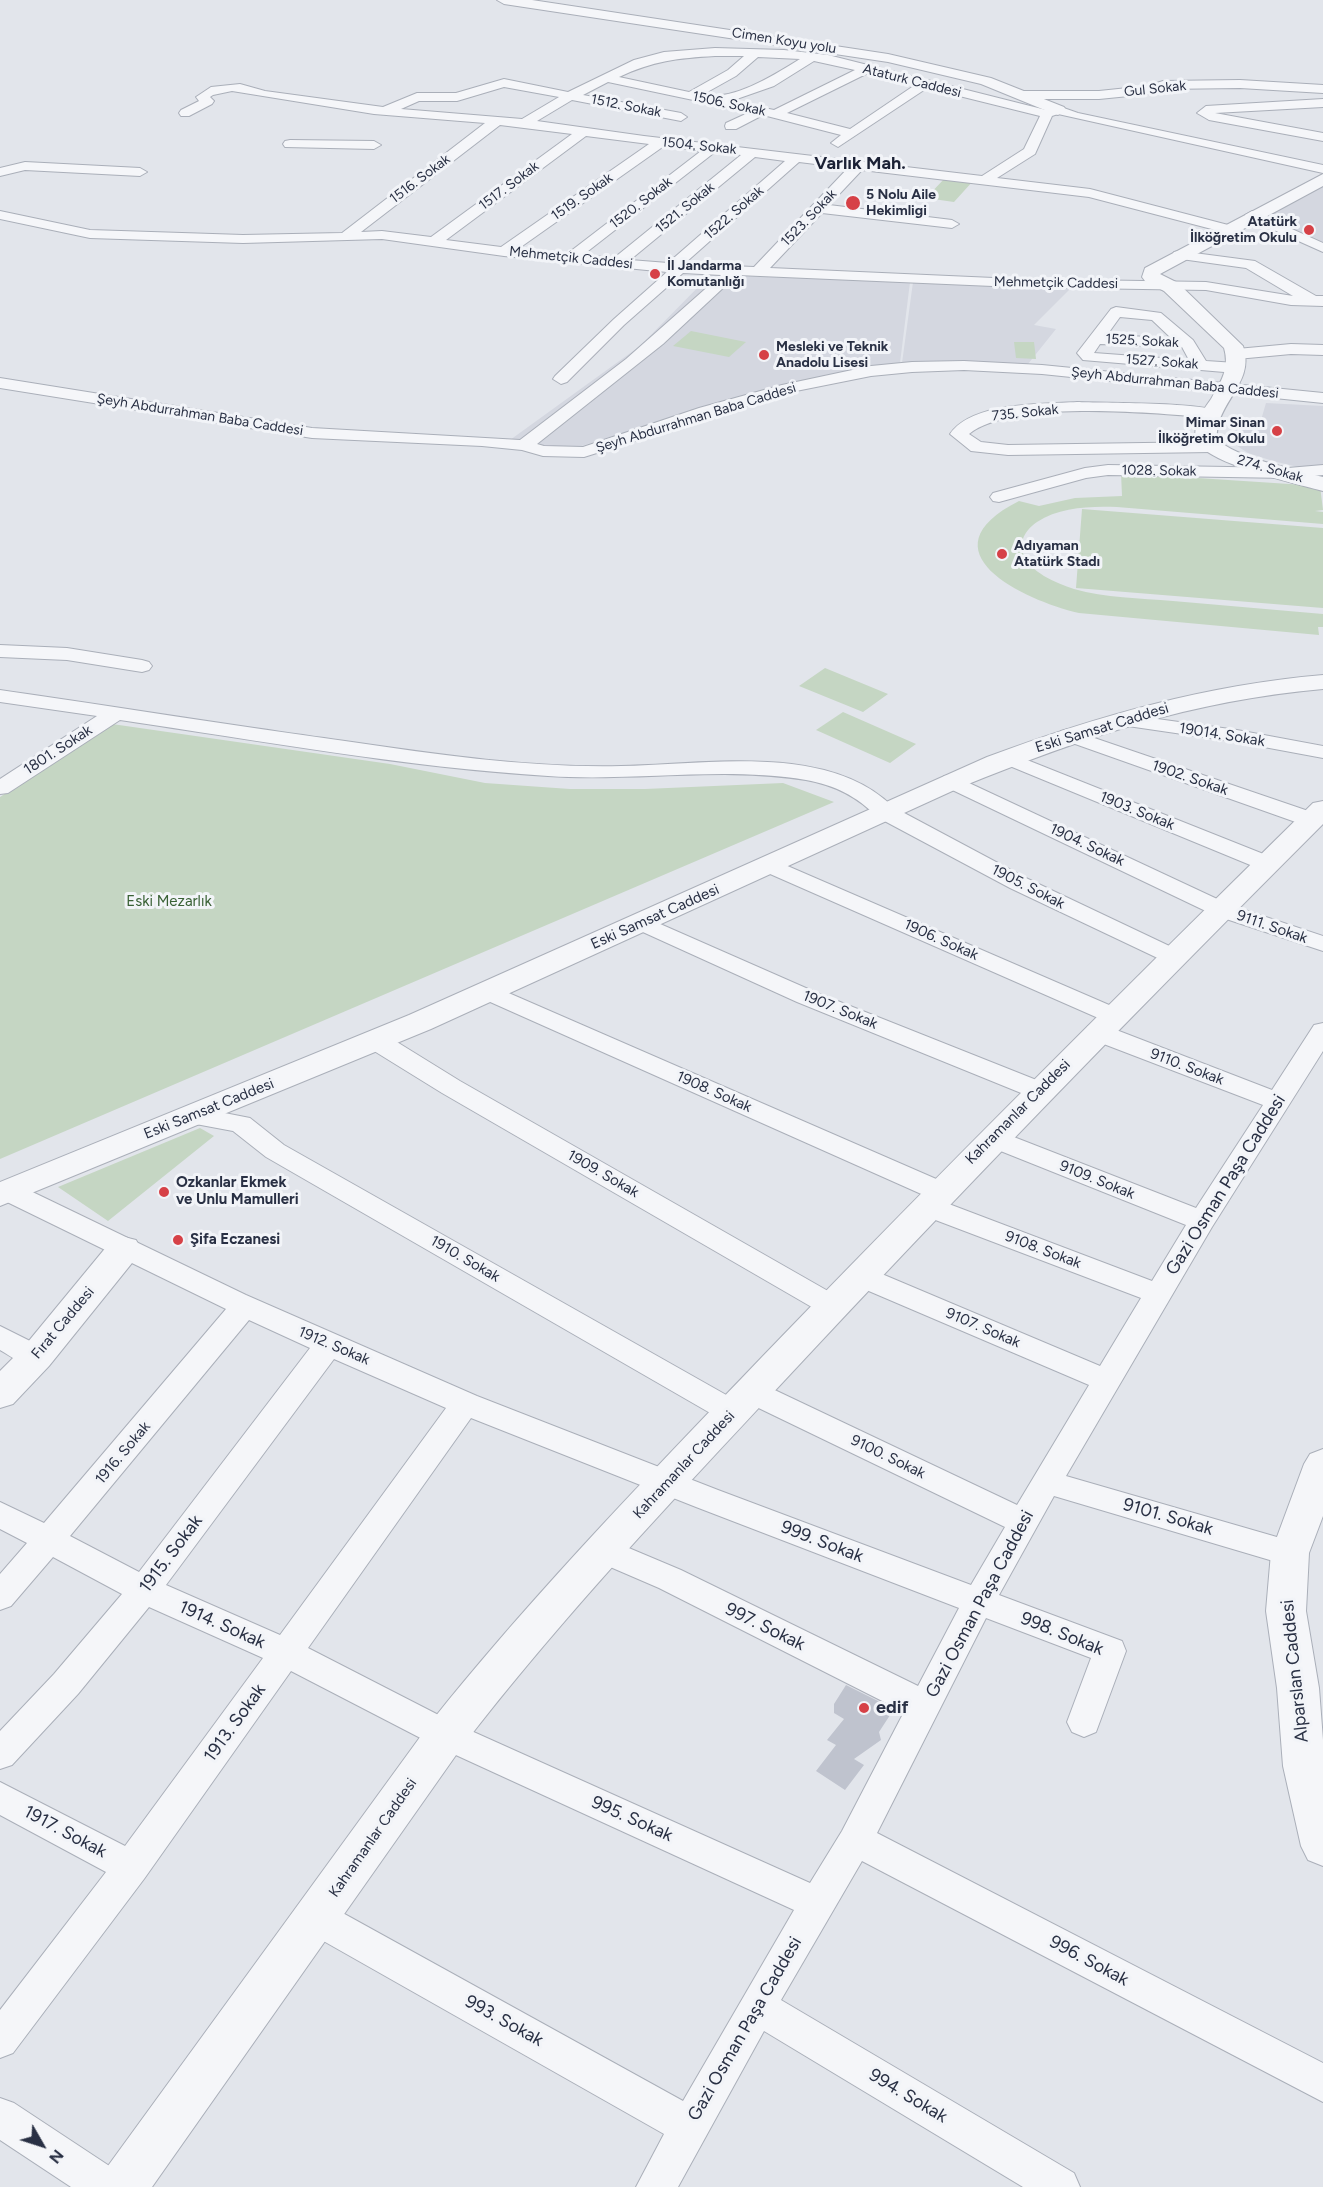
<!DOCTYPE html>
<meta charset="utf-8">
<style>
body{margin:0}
#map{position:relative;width:1323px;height:2187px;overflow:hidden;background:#e2e5eb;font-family:Figtree,sans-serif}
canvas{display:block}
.north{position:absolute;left:12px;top:2115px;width:60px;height:60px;-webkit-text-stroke:4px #f2f4f8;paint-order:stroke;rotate:129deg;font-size:16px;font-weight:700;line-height:24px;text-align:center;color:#293044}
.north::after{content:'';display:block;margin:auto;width:21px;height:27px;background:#293044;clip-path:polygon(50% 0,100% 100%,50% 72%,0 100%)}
</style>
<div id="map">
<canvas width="1323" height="2187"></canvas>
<div class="north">N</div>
</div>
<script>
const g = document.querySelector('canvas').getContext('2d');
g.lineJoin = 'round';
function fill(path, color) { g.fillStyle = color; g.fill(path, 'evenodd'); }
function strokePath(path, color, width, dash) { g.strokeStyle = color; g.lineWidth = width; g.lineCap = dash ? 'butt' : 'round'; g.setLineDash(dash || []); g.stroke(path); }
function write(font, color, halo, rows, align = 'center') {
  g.font = font + ' Figtree,sans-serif'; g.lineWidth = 6; g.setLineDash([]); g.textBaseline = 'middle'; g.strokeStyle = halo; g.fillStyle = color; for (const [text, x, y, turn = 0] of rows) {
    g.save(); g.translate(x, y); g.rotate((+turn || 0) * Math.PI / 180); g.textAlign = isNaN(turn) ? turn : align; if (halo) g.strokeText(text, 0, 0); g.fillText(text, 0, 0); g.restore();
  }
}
const built = new Path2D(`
 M1323,185V243L1268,217L1292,201Z
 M710,275L910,282L900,363L792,383L568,450L510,440L640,346Z
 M913,282L1070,289L1034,325L1056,329L1028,364L902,363Z
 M1266,403L1323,406V465L1298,467L1273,461L1248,453L1231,442L1230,420H1261Z`);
const green = new Path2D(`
 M945,178L973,181L954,202L926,198Z
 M691,331L746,342L729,357L673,346Z
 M1014,342H1034L1036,359L1016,358Z
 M1121,473L1320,486L1323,510L1315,511L1323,512V524L1117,507C1090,506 1060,507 1037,522C1027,529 1019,539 1023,553C1029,572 1056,583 1074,589C1105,598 1140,598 1173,601C1223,605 1273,610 1323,614V627H1318L1319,635L1079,613C1023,600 920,551 1019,501L1039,506L1075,498L1122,496Z
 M1082,509L1323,528V608L1076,588Z
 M825,668L888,694L863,712L799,686Z
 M843,712L916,744L890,763L816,730Z
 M112,724L390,764L485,783L570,789H645L783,783L834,802L0,1159V797Z
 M200,1128L214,1136L108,1221L58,1187Z`);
const building = new Path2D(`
 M846,1685L894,1709L879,1732L881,1740L854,1759L864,1765L845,1790L816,1771L836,1745L827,1740L844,1719L834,1713V1704Z`);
const minor = new Path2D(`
 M715,48L784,50L828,55L1046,110L1058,106L1078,113L1323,165V173L1058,114L1052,116L1035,154L997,178L1090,189L1232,226L1234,229L1227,233L1089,197L862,170L829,205L952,220L959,224L952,228L822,213L770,268L1016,279L1206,282L1293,296L1246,268L1174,258L1172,255L1174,252L1179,251L1255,261L1316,296H1323V306L1291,305L1206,290L1016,287L737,275L663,344L537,444L544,446L583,447L699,408L782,385L871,366L912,362L964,361L1042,365L1323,393V403L1042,374L964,370L912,372L871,376L791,392L584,457L543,456L522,450L482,446L312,438L0,388V378L312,428L520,440L626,359L721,275L683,273L624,325L567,382L561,384L553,379L555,376L614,319L667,272L504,256L382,239L243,243L90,238L0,219V211L90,230L243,235L342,233L485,123L374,114L232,91L213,95L210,97L214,101L212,104L189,116H181L179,113L181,110L199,101L196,97L211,87L240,84L265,91L383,107L417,93H456L504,79L568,92L634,60L664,52ZM715,56H744L728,70L689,92L619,77C653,61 678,58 715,56ZM758,57L800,59C774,75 734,101 702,95L736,76ZM814,61L855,70L774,110L731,101L774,86ZM868,73L915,85L850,129L787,113ZM608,82L750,112L726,123L725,126L726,129H736L763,115L841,135L831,143L838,147L927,88L1040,116L1024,149L982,176L644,136L537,121L572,100L681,121L687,117L681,113L583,95ZM504,87L559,97L522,119L401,109L419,101H457ZM500,125L572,134L431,237L382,231L361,232ZM586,136L649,144L501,247L446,240ZM664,146L701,151L567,254L518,249ZM715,152L741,155L614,258L583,255ZM755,157L785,161L668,263L630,260ZM799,162L848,168L754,267L684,264Z
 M1240,80L1323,85V93L1240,88L1164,89L1149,94L1099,99H1022L1016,95L1022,91H1099L1147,86L1163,81Z
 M1323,99V107L1215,113L1323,133V141L1209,120L1197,113L1206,106Z
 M290,140L374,141L381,145L374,149L285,147L283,144L285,141Z
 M25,162L140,168L147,172L140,176L25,170L0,176V168Z
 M1252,211L1323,243V252L1247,218L1245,215Z
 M1116,307L1161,313L1193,340L1206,361L1236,363L1244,368L1236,373L1083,360L1077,353L1111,309ZM1120,317L1152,320L1171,338L1107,335ZM1100,344L1182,347L1189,360L1094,353Z
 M1291,344L1323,345V355L1291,354L1237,359L1229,354L1237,349Z
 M1077,402C1098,403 1212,402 1221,413L1213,418C1157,413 1012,399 969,434L981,442L1008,445L1212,442L1218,443L1221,447L1218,451L1212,452L1008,455L971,451L950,434C972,402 1041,404 1077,402Z
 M1108,465L1288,468L1323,465V475L1288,478L1108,475L1086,478L999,502L993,501L990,497L993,493L1085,468Z
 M0,645L67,648L142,660L149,662L152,666L149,670L142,672L67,660L0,657Z
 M0,690C118,707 235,726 352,742C441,755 531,768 621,766C704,765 828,742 893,807L1026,878L1182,952L1186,957L1182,962L1174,964L1166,962L1010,888L877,817C857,796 834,785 806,780C721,766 634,782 548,776C404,767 262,741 120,720L8,793L0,794V779L97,716L0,702Z
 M1121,714L1237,730L1323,746V758L1237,742L1114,724L1111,720L1114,716Z
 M1068,729L1320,815L1323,820L1320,825L1312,827L1304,825L1061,739L1058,735L1061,731Z
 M1007,752L1276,859L1279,864L1276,869L1268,871L1260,869L1000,762L996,758L1000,754Z
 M952,775L1230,905L1323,936V951L1214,915L944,786L941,781L944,776Z
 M769,858L1123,1011L1126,1016L1123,1021L1114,1024L1105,1021L761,870L758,865L761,860Z
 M642,916L815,992L1049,1085L1053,1091L1049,1097L1040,1099L1031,1097L797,1002L634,928L630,923L634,918Z
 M488,984L950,1185L954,1192L950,1199L941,1201L1152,1281L1186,1225L983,1144L979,1138L983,1132L992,1129L1001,1132L1196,1208L1263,1105L1088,1038L1085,1032L1088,1026L1097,1024L1106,1026L1272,1090L1314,1025L1323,1023V1051L1212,1227L1066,1476L1301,1544L1306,1553L1301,1562L1290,1566L1054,1496L999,1595L1122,1641L1126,1651L1096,1732L1084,1737L1072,1732L1067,1722L1091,1658L986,1618L877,1833L1323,2063V2102L862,1861L781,2000L1074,2173L1080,2187H1023L764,2031L678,2187H636L664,2134L304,1930L299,1918L304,1906L317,1901L330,1906L683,2101L794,1910L434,1745L291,1671L144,1879L13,2053L0,2058V2010L106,1872L0,1815V1782L125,1846L263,1658L149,1607L78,1694L12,1765L0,1769V1731L54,1674L122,1594L53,1557L11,1606L0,1610V1574L27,1543L0,1529V1502L44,1523L226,1309L5,1201H0V1183L18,1185L246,1295L477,1396L718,1490L971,1585L1005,1527L742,1400L737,1392L742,1384L752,1381L762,1384L1017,1505L1089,1385L850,1283L846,1276L850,1269L860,1266L870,1269L1100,1366L1141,1298L917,1213L914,1206L917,1199L928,1197L479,997L476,992L479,987ZM249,1320L310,1348L139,1572L70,1536ZM334,1359L446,1408L280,1635L166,1585ZM471,1418L696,1507L959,1608L918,1686L681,1570L605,1538L594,1542L589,1551L594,1560L659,1588L904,1712L842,1831L810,1883L458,1725L308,1648Z
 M375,1032L384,1034L460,1081L842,1299L846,1306L842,1313L832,1316L822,1313L442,1093L366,1046L363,1040L366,1034Z
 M194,1107L250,1118L284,1145L744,1405L749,1413L744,1421L734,1424L724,1421L266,1157L233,1131L185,1122L181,1116L185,1110Z
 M0,1326L46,1349L50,1357L46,1365C29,1370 15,1359 0,1350Z
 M0,2098L14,2103L120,2173L126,2187H71L0,2140Z`);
const tertiary = new Path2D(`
 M497,0H532L888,54L991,78L1064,107L1066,110L1058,115L1052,113L981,84L888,62L504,4Z
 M1323,174V186L1160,274L1178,283L1243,346C1256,384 1215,402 1217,439C1235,458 1297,470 1323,477V491C1298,484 1207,464 1197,441C1191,427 1203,410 1211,399C1221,382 1230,368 1224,348L1164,291L1145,281L1142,277L1145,268Z
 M1323,675V689C1190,701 1084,737 961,787L431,1029L0,1206V1182L409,1015L987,757C1097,716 1206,685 1323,675Z
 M1323,801V824C1140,1007 960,1192 784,1381C673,1500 560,1619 461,1748L152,2187H97L105,2170L431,1722C533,1594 649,1475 762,1357C943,1169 1127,986 1313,803Z
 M124,1237L136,1240L141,1249L136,1258L49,1366L13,1404L0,1408V1371L23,1348L112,1240Z
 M1323,1449V1516L1309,1553L1306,1611L1319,1688L1323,1740V1866L1308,1860L1301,1846L1283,1766L1277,1688L1266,1611L1271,1553L1304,1464L1310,1454Z`);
const markers = [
 [853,203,8,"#d64147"],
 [1309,230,6,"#d64147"],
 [655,274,6,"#d64147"],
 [764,355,6,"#d64147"],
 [1277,431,6,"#d64147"],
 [1002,554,6,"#d64147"],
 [164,1192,6,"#d64147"],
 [178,1240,6,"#d64147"],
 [864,1708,6,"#d64147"]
];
const farStreetnames = [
 ["Cimen Koyu yolu",784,41,9],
 ["Ataturk Caddesi",912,81,14],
 ["Gul Sokak",1155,89,-6],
 ["1506. Sokak",729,104,12],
 ["1512. Sokak",626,106,11],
 ["1504. Sokak",699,146,6],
 ["1516. Sokak",420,179,-37],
 ["1517. Sokak",509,186,-37],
 ["1519. Sokak",582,197,-35],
 ["1520. Sokak",641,203,-38],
 ["1521. Sokak",685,208,-39],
 ["1522. Sokak",734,213,-41],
 ["1523. Sokak",809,218,-46],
 ["Mehmetçik Caddesi",571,258,6],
 ["Mehmetçik Caddesi",1056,283,1],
 ["1525. Sokak",1142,341,3],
 ["1527. Sokak",1162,362,4],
 ["Şeyh Abdurrahman Baba Caddesi",1175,383,6],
 ["735. Sokak",1025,413,-6],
 ["Şeyh Abdurrahman Baba Caddesi",200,415,9],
 ["Şeyh Abdurrahman Baba Caddesi",696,418,-17],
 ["274. Sokak",1270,469,16],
 ["1028. Sokak",1159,471,1]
];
const farPoinames = [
 ["5 Nolu Aile",866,195],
 ["Hekimligi",866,211],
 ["Atatürk",1297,222,"right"],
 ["İlköğretim Okulu",1297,238,"right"],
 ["İl Jandarma",667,266],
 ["Komutanlığı",667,282],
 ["Mesleki ve Teknik",776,347],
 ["Anadolu Lisesi",776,363],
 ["Mimar Sinan",1265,423,"right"],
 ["İlköğretim Okulu",1265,439,"right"],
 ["Adıyaman",1014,546],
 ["Atatürk Stadı",1014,562]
];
const streetNames = [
 ["Eski Samsat Caddesi",1102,728,-17],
 ["19014. Sokak",1222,735,9],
 ["1801. Sokak",58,750,-33],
 ["1902. Sokak",1190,778,19],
 ["1903. Sokak",1137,811,22],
 ["1904. Sokak",1087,845,25],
 ["1905. Sokak",1028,887,27],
 ["Eski Samsat Caddesi",655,917,-24],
 ["9111. Sokak",1272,927,19],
 ["1906. Sokak",941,940,24],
 ["1907. Sokak",840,1010,22],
 ["9110. Sokak",1187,1067,21],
 ["1908. Sokak",714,1092,24],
 ["Eski Samsat Caddesi",209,1109,-22],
 ["Kahramanlar Caddesi",1018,1112,-45],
 ["1909. Sokak",603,1174,30],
 ["9109. Sokak",1097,1180,22],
 ["9108. Sokak",1043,1250,21],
 ["1910. Sokak",465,1259,30],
 ["Fırat Caddesi",63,1323,-50],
 ["9107. Sokak",983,1328,23],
 ["1912. Sokak",334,1346,23],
 ["1916. Sokak",123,1453,-50],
 ["9100. Sokak",888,1457,26],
 ["Kahramanlar Caddesi",684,1465,-47],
 ["Kahramanlar Caddesi",373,1838,-55]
];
const parkNames = [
 ["Eski Mezarlık",169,902]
];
const poiNames = [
 ["Ozkanlar Ekmek",176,1183],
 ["ve Unlu Mamulleri",176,1200],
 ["Şifa Eczanesi",190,1240]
];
const farDistrictnames = [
 ["Varlık Mah.",860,164]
];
const nearStreetnames = [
 ["Gazi Osman Paşa Caddesi",1226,1185,-58],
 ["9101. Sokak",1168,1517,16],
 ["999. Sokak",822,1542,21],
 ["1915. Sokak",171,1554,-53],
 ["Gazi Osman Paşa Caddesi",980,1604,-62],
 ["1914. Sokak",222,1625,24],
 ["997. Sokak",765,1627,26],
 ["998. Sokak",1062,1634,22],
 ["Alparslan Caddesi",1295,1671,-96],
 ["1913. Sokak",235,1723,-54],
 ["995. Sokak",632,1819,24],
 ["1917. Sokak",65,1832,28],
 ["996. Sokak",1089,1961,28],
 ["993. Sokak",504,2021,29],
 ["Gazi Osman Paşa Caddesi",745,2029,-60],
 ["994. Sokak",908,2096,31]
];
const nearPoinames = [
 ["edif",876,1708]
];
fill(built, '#d4d7e0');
fill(green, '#c5d6c3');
fill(building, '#bfc3ce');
strokePath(minor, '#aaafb9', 2);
strokePath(tertiary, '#aaafb9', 2);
fill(minor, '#f5f6f9');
fill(tertiary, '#f5f6f9');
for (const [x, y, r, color] of markers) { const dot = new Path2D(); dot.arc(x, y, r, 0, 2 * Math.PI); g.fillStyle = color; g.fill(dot); strokePath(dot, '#f2f4f8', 2); }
write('14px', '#293044', '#f2f4f8', farStreetnames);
write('bold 14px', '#293044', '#f2f4f8', farPoinames, 'left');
write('15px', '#293044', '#f2f4f8', streetNames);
write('15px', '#396135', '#f2f4f8', parkNames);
write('bold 15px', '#293044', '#f2f4f8', poiNames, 'left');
write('bold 18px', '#1b2135', '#f2f4f8', farDistrictnames);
write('18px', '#293044', '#f2f4f8', nearStreetnames);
write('bold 18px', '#293044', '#f2f4f8', nearPoinames, 'left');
</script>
